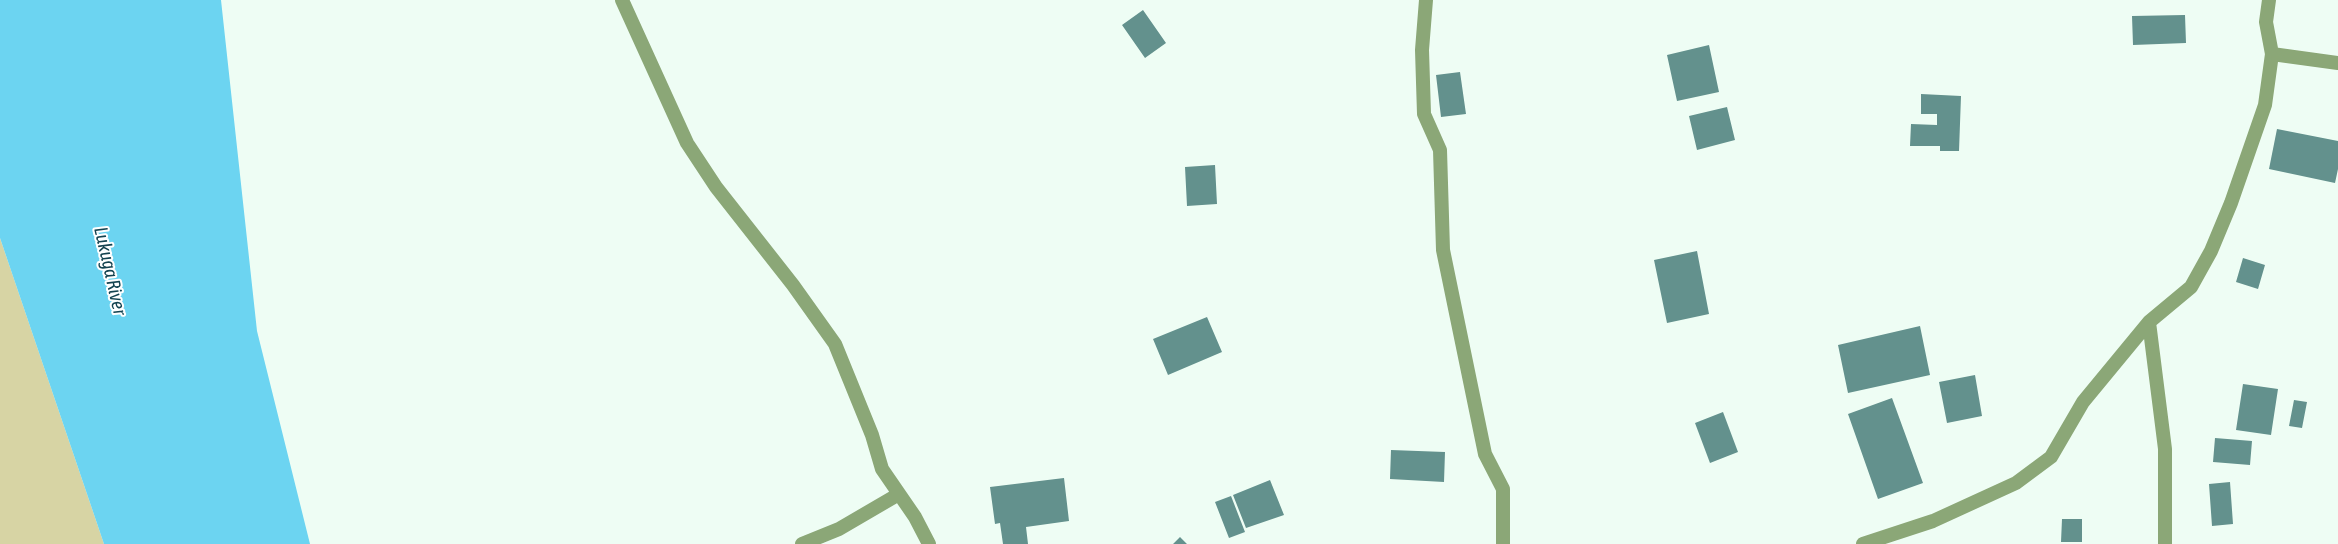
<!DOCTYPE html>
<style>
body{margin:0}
canvas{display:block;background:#eefdf4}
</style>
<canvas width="2338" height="544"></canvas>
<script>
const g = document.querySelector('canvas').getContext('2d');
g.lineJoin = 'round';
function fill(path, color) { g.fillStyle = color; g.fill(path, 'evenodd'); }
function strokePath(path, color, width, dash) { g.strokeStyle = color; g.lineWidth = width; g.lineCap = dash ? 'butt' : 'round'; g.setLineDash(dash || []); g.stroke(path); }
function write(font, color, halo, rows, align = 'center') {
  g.font = font + ' "Asap Condensed",sans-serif'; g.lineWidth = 4; g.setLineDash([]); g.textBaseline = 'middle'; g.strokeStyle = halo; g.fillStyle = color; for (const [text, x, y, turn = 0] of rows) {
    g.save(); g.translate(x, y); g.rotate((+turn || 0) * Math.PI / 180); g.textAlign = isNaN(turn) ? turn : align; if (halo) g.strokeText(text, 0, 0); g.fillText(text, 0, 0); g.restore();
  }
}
const green = new Path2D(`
 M0,238L104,544H0Z`);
const water = new Path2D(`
 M0,0H221L257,331L310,544H104L0,238Z`);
const building = new Path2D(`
 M1143,10L1166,43L1145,58L1122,25Z
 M2185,15L2186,43L2133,45L2132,16Z
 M1709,45L1719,92L1677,101L1667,55Z
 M1460,72L1466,114L1441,117L1436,75Z
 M1921,94L1961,96L1959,151H1940V146H1910L1911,124L1937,125V114H1921Z
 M1727,107L1735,140L1697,150L1689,116Z
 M2277,129L2338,141V169L2335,183L2269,169Z
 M1215,165L1217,204L1187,206L1185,167Z
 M1697,251L1709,314L1667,323L1654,260Z
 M2243,258L2265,265L2258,289L2236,282Z
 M1207,317L1222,352L1168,375L1153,339Z
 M1920,326L1930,375L1848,393L1838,345Z
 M1975,375L1982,416L1947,423L1939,382Z
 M2243,384L2278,389L2271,435L2236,430Z
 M1892,398L1923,483L1878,499L1848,414Z
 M2294,400L2307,402L2302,428L2289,426Z
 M1723,412L1738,452L1710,463L1695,423Z
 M2215,438L2252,441L2250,465L2213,462Z
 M1391,450L1445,452L1444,482L1390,479Z
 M1064,478L1069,521L1026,527L1028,544H1003L1000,523L995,524L990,487Z
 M1270,480L1284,515L1246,528L1233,495Z
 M2230,482L2233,524L2212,526L2209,484Z
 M1231,496L1245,532L1229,538L1215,502Z
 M2062,519H2082V542H2061Z
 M1180,537L1187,544H1173Z`);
const minor = new Path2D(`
 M622,0L687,143L716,187L793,285L835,344L872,435L882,469L915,517L929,544
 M1426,0L1422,50L1424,114L1440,150L1443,250L1485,454L1503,489V544
 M2272,54L2338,63
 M2149,322L2165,449V544
 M802,544L839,529L899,494
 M1863,544L1933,521L2016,483L2051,457L2083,402L2149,322L2191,287L2211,251L2231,203L2265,105L2272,54L2266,22L2269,0`);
const waterNames = [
 ["Lukuga River",110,271,77]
];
fill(green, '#d7d4a4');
fill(water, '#6cd4f1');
fill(building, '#63918d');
strokePath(minor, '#8ba777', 14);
write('italic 19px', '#144350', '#fff', waterNames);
</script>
